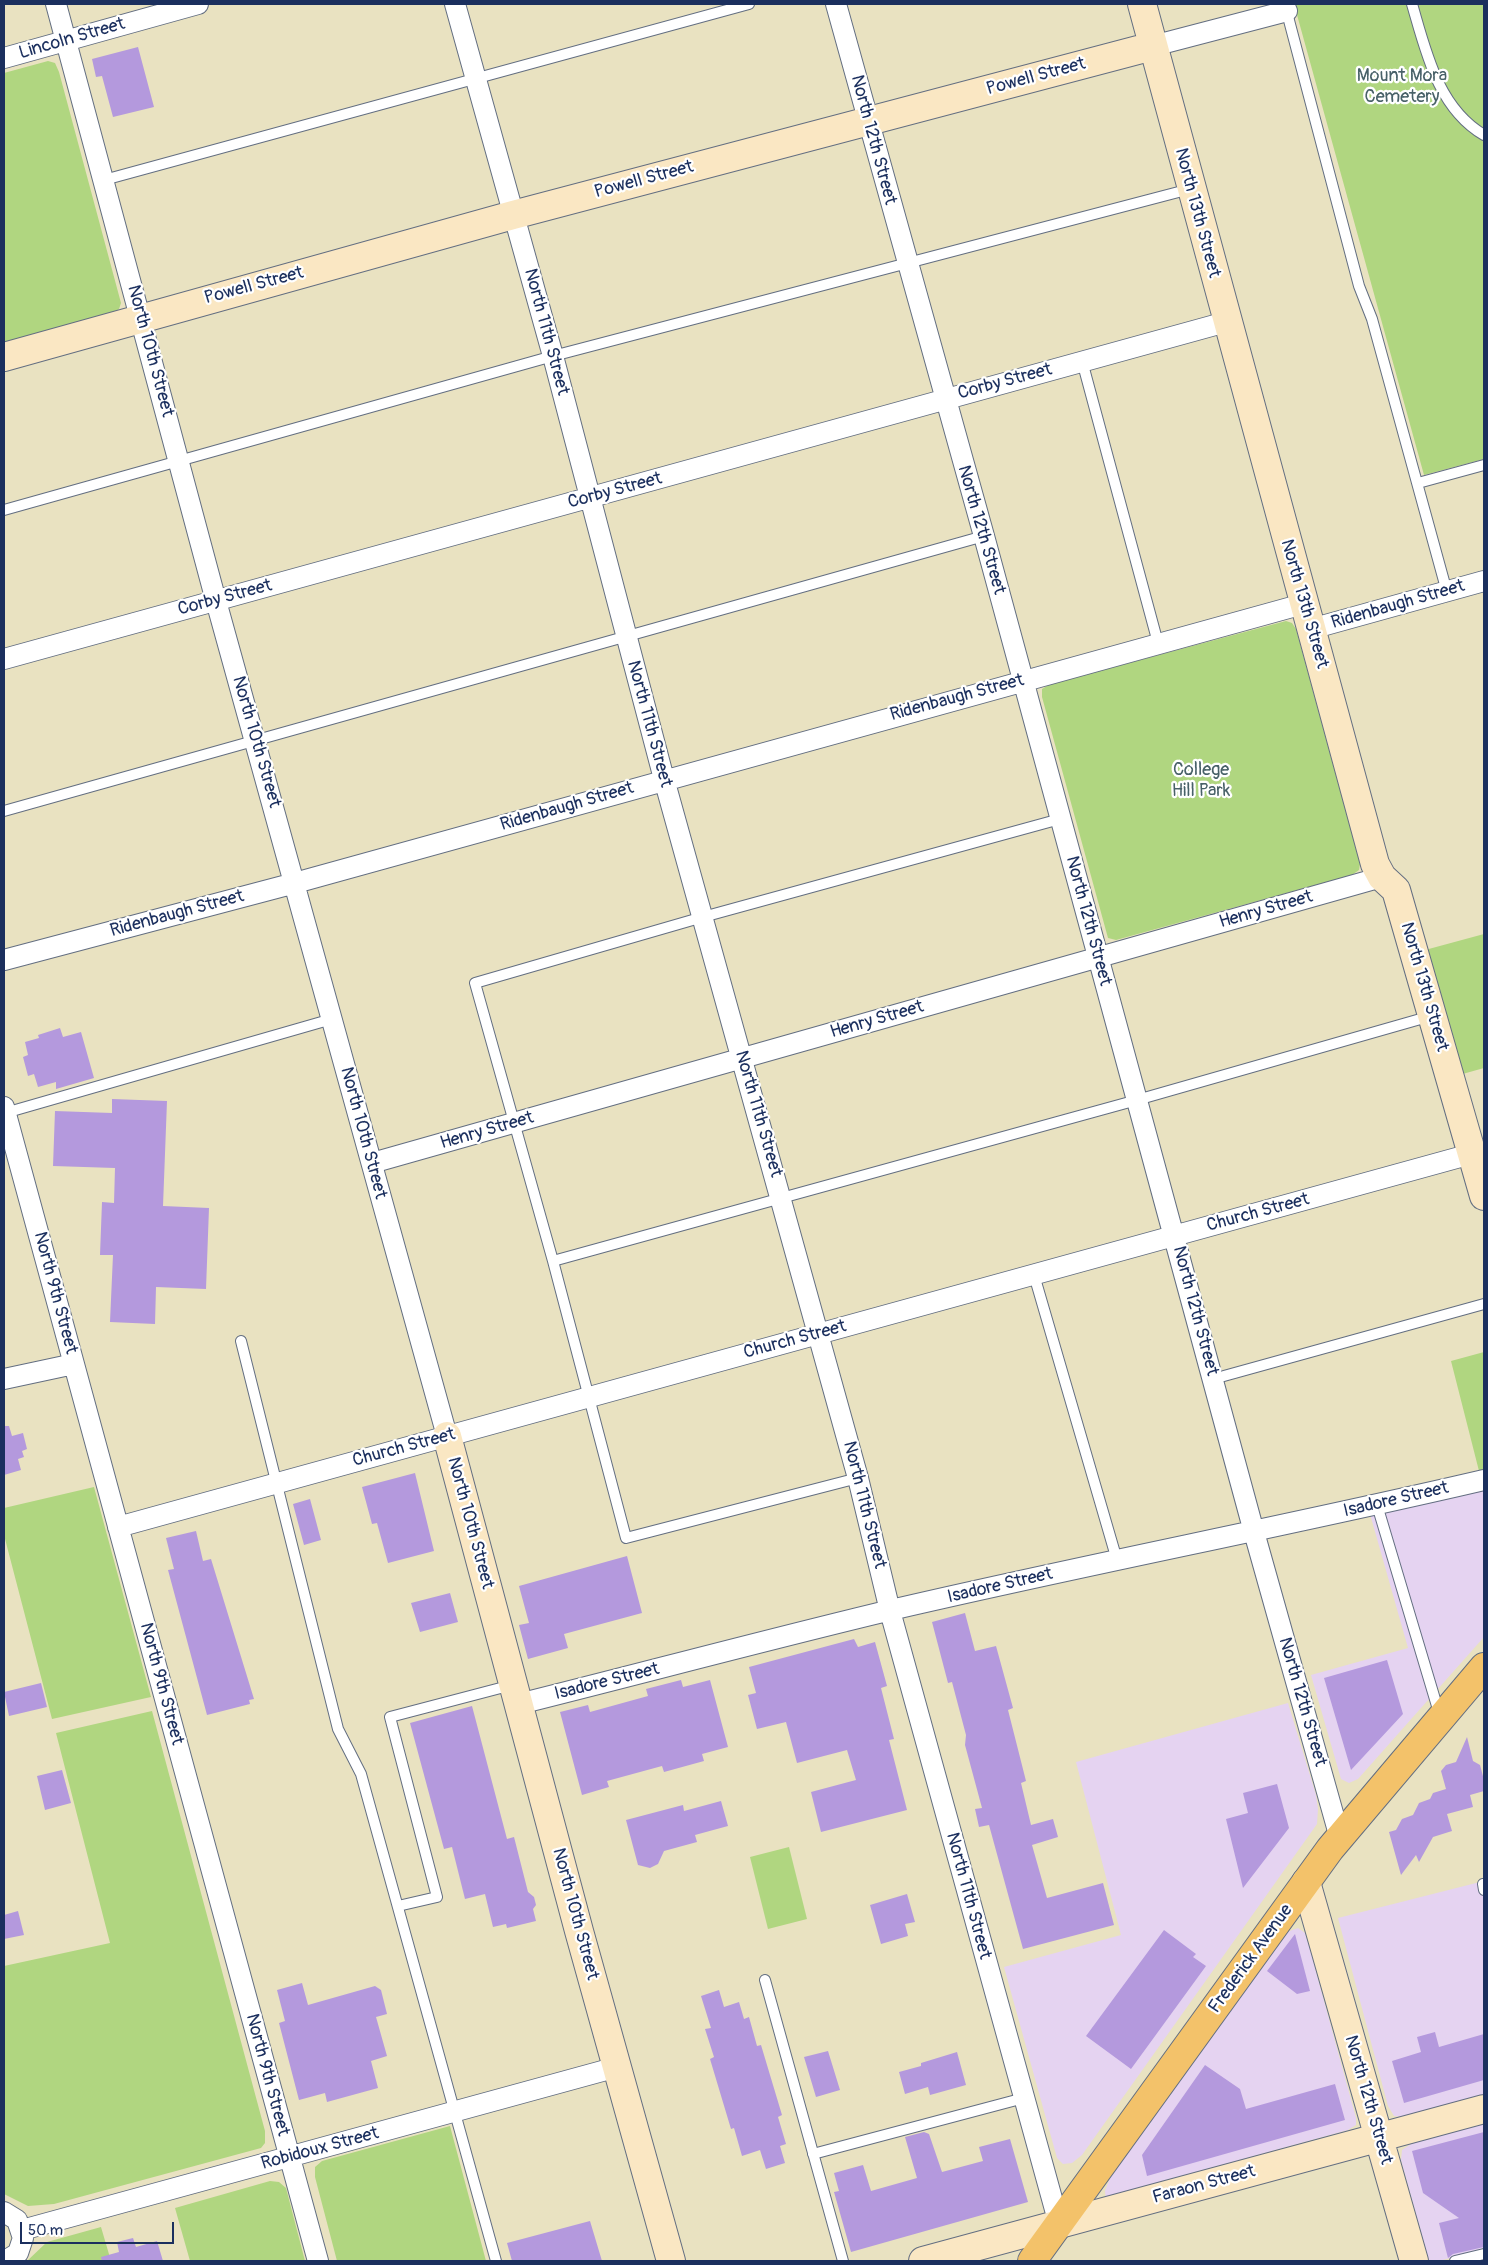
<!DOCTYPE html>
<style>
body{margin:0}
#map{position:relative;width:1488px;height:2265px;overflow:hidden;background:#e9e2c1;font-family:Pangolin,sans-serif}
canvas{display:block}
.frame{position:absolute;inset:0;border:5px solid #1b2f5e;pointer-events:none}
.scale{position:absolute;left:20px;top:2222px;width:154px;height:22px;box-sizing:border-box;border:2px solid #1b2f5e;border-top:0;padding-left:6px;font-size:15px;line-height:18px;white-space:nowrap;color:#1b2f5e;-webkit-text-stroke:4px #fff;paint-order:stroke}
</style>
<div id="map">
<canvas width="1488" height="2265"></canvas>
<div class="frame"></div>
<div class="scale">50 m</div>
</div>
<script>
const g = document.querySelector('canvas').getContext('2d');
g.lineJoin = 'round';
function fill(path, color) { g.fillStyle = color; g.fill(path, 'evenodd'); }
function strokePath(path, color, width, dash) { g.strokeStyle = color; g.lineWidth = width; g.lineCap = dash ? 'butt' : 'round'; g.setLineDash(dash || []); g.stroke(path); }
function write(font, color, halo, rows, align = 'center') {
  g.font = font + ' Pangolin,sans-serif'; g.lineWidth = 4.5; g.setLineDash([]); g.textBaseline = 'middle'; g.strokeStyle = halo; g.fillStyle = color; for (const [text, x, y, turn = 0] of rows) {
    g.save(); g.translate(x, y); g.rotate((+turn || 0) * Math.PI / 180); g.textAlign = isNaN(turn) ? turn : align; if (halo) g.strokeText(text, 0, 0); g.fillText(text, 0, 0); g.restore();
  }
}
const built = new Path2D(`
 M1484,1487V1637L1358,1779L1349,1783L1341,1779L1311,1675L1408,1648L1370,1514Z
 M1288,1703L1316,1795L1318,1809L1317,1824L1082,2155L1072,2163L1063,2164L1057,2158L1004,1967L1121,1935L1076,1762Z
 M1484,1881V2095L1403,2117L1394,2116L1388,2106L1338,1918Z
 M1298,1928L1305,1933L1309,1946L1356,2118V2125L1348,2130L1145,2186L1128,2195L1106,2201L1105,2191L1110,2178L1287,1932Z
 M1484,2122V2249L1439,2261H1429L1401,2160L1402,2150L1414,2142Z`);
const green = new Path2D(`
 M1294,4H1484V459L1424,475Z
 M48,61L55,63L59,72L121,303L119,309L113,313L4,343V73Z
 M1286,621L1292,623L1296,629L1360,864L1359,870L1352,875L1116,940L1108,938L1042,697V689L1050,684Z
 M1484,934V1068L1459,1075L1425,950Z
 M1484,1352V1470L1479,1471L1451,1361Z
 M94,1487L151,1697L52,1719L4,1535V1508Z
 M152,1711L265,2131V2143L261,2148L54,2204L28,2206L4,2194V1966L110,1943L56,1733Z
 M789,1847L807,1919L768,1929L750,1857Z
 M450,2126L486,2261H337L315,2177V2167L322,2161Z
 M270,2181L279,2182L286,2188L305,2261H190L175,2208Z
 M101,2227L111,2261H27L47,2242Z`);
const building = new Path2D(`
 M138,47L154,107L113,117L102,76L96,77L92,59Z
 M60,1028L63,1037L81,1032L94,1078L56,1089V1082L38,1087L34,1074L28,1076L23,1057L28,1055L25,1042L39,1038L38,1035Z
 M112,1099L167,1101L163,1206L209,1208L206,1289L156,1287L155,1324L110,1322L113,1255H100L102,1202L114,1203L115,1168L53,1166L55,1111L112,1113Z
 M4,1426H9L12,1436L23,1433L27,1449L22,1451L24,1457L18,1459L21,1470L4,1475Z
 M415,1473L434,1551L388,1563L377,1523L372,1524L362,1487Z
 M310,1499L321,1540L304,1545L293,1504Z
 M196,1531L203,1561L211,1559L254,1699L249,1700L250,1704L207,1715L168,1570L174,1569L166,1538Z
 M627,1556L642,1613L564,1634L568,1648L528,1659L519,1625L529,1623L519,1586Z
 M450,1593L458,1622L420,1632L411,1603Z
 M965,1613L975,1651L996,1646L1013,1708L1008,1710L1026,1781L1021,1783L1031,1825L1053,1819L1058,1837L1032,1845L1047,1898L1103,1883L1114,1925L1023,1949L989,1825L979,1827L975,1809L982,1808L965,1745L966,1735L952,1682L948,1683L932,1622Z
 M854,1639L858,1647L875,1642L887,1686L881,1688L894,1739L889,1740L907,1810L821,1832L811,1792L856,1780L847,1750L797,1763L786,1722L757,1729L748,1695L756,1693L749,1667Z
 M1387,1660L1403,1714L1351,1770L1324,1678Z
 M681,1680L683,1687L710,1680L728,1747L702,1754L704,1761L664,1772L662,1766L607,1781L609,1787L582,1795L560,1712L588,1705L590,1712L648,1696L646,1689Z
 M41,1683L47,1707L9,1716L4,1692Z
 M472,1706L507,1839L514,1837L528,1892L534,1897L536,1905L533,1909L536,1921L507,1928L506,1924L493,1927L485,1894L465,1899L452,1847L444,1849L410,1723Z
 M1467,1737L1473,1761L1480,1765L1484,1780V1791L1470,1795L1473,1807L1447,1814L1452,1831L1433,1837L1419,1862L1416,1855L1401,1875L1389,1832L1396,1830L1402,1819L1413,1815L1419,1803L1430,1799L1433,1793L1446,1789L1441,1771L1446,1765L1456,1762Z
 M62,1770L71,1803L45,1810L37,1776Z
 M1277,1784L1289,1828L1243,1888L1226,1819L1248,1813L1243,1793Z
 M721,1801L728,1826L695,1835L697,1842L664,1851L658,1864L650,1868L638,1865L626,1820L683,1805L684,1811Z
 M907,1894L915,1922L905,1924L908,1936L881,1944L870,1905Z
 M18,1911L24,1935L4,1939V1915Z
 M1164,1930L1196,1954L1193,1957L1206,1966L1131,2069L1086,2036Z
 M1295,1934L1310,1991L1297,1994L1267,1971Z
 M302,1983L308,2005L375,1986L381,1990L387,2014L376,2017L387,2056L371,2061L378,2088L327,2102L325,2093L299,2100L279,2023L285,2021L277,1990Z
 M719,1990L724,2007L739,2002L744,2019L749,2017L757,2046L761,2045L782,2115L778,2117L786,2144L780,2146L785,2163L766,2169L760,2150L742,2156L734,2128L731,2129L710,2059L714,2057L705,2029L711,2028L701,1996Z
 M1435,2032L1439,2047L1484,2034V2080L1404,2103L1392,2061L1421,2052L1417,2037Z
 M828,2051L840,2090L816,2097L804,2057Z
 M957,2052L966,2085L930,2095L928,2087L905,2094L899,2072L921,2066V2063Z
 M1205,2065L1240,2089L1246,2109L1335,2084L1345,2120L1147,2176L1142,2155Z
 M924,2132L929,2134L942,2172L983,2161L979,2147L1010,2139L1028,2202L851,2252L834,2192L839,2191L834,2173L863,2165L871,2191L917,2178L905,2137Z
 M1484,2132V2247L1453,2254L1448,2258L1439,2223L1459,2218L1423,2193L1412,2151Z
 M590,2221L602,2261H512L507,2243Z
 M133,2238L136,2247L157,2241L163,2261H102L101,2257L119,2252L117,2242Z`);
const lane = new Path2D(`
 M1412,4C1426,52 1438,108 1484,135
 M1286,9L1359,286L1372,319L1447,592
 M104,180L749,4
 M1082,361L1158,643
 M1418,483L1484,465
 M4,510L553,356L1190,189
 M4,811L984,536
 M5,1113L332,1019
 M553,1261L1137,1100L1431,1016
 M1034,1275L1117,1560
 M241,1341L338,1729L361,1774L496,2261
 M1213,1379L1484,1304
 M858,1478L626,1538L553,1261L475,983L703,917L1060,819
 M1377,1505L1440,1716
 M1483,1884L1484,1890
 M398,1906L437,1897L390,1717L512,1685
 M765,1980L843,2261
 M813,2154L1024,2098
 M1455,2261L1484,2254`);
const street = new Path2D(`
 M56,4L216,601L447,1436
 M455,4L553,356L664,779L858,1478L890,1611L1059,2224
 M836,4L984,536L1254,1532L1340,1838
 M1153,46L1287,11
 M4,58L198,4
 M1311,629L1484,581
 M4,659L1226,322
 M4,960L295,883L1303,604
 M4,1107L318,2261
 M372,1163L1382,877
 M4,1379L74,1364
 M118,1527L1471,1154
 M519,1704C643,1673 766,1640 891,1610C1088,1564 1287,1526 1484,1480
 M4,2212L17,2220L23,2238L18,2253L5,2261
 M22,2230L617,2067`);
const secondary = new Path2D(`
 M1142,4L1375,864L1382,877L1396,890L1484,1196
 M4,357L513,215L1153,46
 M447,1436L579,1931L671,2261
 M1306,1882L1414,2261
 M923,2261L1484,2109`);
const primary = new Path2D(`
 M1032,2261L1330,1849L1484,1667`);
const streetNames = [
 ["Lincoln Street",72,39,-16],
 ["Powell Street",1036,77,-15],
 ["North 12th Street",873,140,75],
 ["Powell Street",644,180,-15],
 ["North 13th Street",1197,213,75],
 ["Powell Street",254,286,-15],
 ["North 11th Street",546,332,75],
 ["North 10th Street",150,351,75],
 ["Corby Street",1005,382,-15],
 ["Corby Street",615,491,-15],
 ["North 12th Street",981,530,74],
 ["Corby Street",225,598,-15],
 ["North 13th Street",1304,604,74],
 ["Ridenbaugh Street",1398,605,-16],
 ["Ridenbaugh Street",957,698,-15],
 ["North 11th Street",649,724,75],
 ["North 10th Street",256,742,74],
 ["Ridenbaugh Street",567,807,-16],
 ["Henry Street",1266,910,-16],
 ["Ridenbaugh Street",177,914,-15],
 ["North 12th Street",1088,921,75],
 ["North 13th Street",1424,987,74],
 ["Henry Street",877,1020,-16],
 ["North 11th Street",758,1114,74],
 ["Henry Street",487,1131,-16],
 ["North 10th Street",363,1133,75],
 ["Church Street",1258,1213,-15],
 ["North 9th Street",55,1293,75],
 ["North 12th Street",1195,1311,75],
 ["Church Street",795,1340,-15],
 ["Church Street",404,1448,-15],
 ["Isadore Street",1396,1500,-13],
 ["North 11th Street",864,1505,76],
 ["North 10th Street",470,1523,75],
 ["Isadore Street",1000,1586,-13],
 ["Isadore Street",607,1682,-14],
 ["North 9th Street",161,1684,75],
 ["North 12th Street",1302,1702,74],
 ["North 11th Street",968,1896,75],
 ["North 10th Street",575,1914,75],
 ["Frederick Avenue",1251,1959,-54],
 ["North 9th Street",267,2075,75],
 ["North 12th Street",1368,2100,74],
 ["Robidoux Street",320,2149,-15],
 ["Faraon Street",1204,2185,-15]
];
const parkNames = [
 ["Mount Mora",1402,76],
 ["Cemetery",1402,97],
 ["College",1201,770],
 ["Hill Park",1201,791]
];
fill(built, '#e5d3f1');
fill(green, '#b0d680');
fill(building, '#b499dd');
strokePath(lane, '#636e81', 12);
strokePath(street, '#636e81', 22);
strokePath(secondary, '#636e81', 30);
strokePath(primary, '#636e81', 30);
strokePath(lane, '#fff', 10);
strokePath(street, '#fff', 20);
strokePath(secondary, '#fae7c3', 28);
strokePath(primary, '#f3c26a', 28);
write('18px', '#1b2f5e', '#fff', streetNames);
write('18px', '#486168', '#fff', parkNames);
</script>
